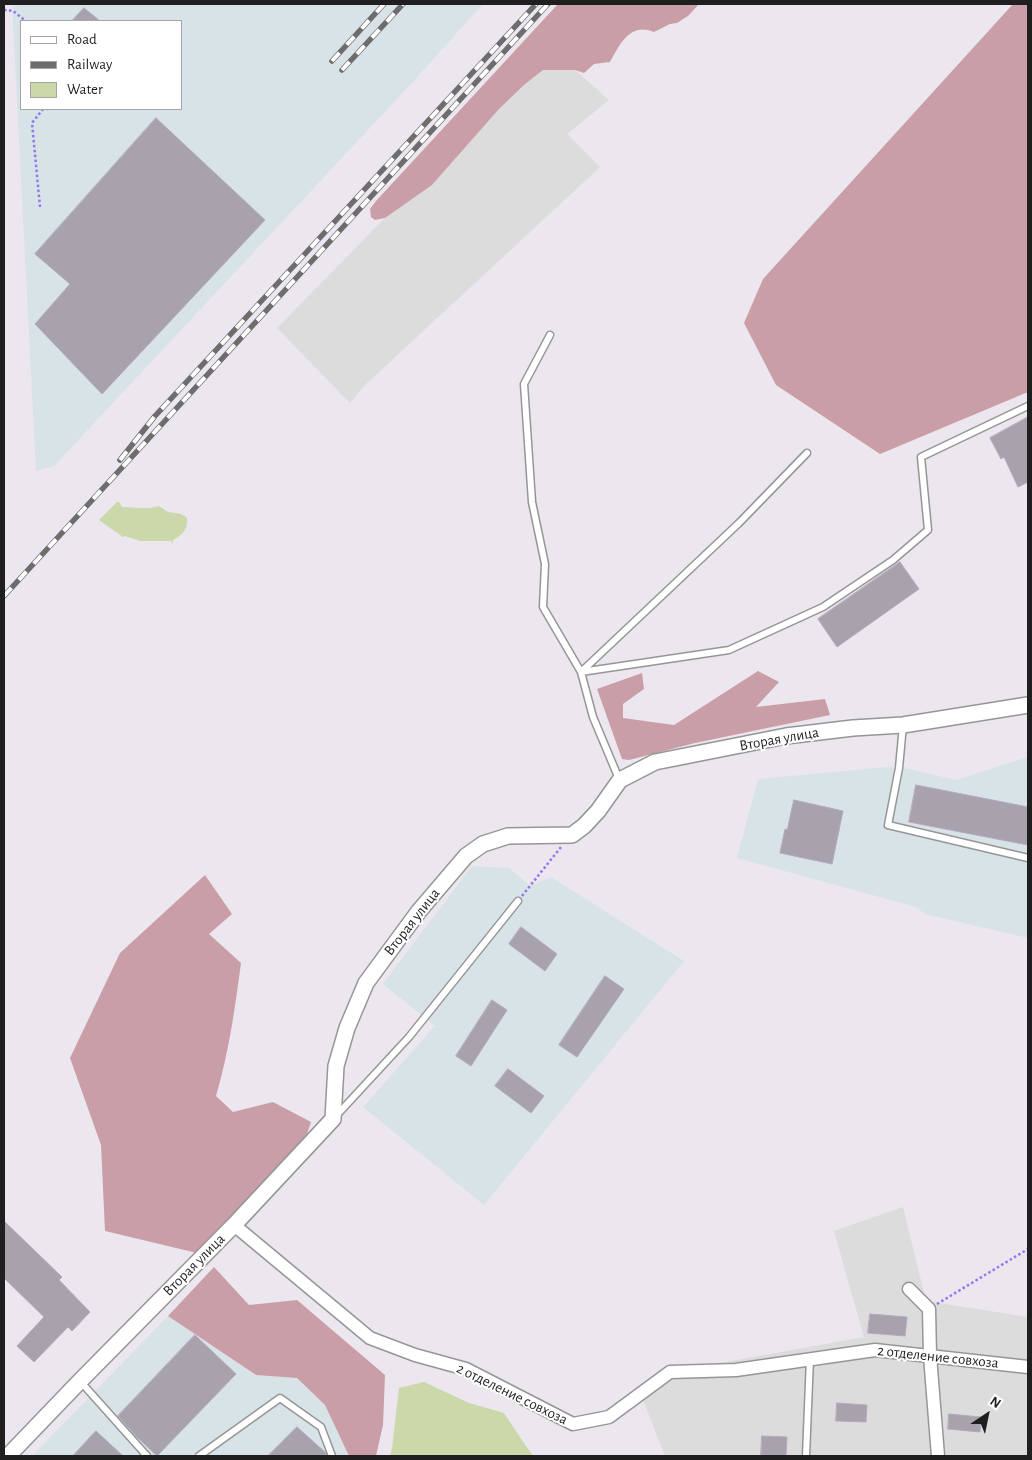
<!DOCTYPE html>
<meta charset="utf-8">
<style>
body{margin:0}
#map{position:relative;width:1032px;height:1460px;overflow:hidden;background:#ece6ee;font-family:"Alegreya Sans",sans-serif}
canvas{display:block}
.frame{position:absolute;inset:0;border:5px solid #1f1f1f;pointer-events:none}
.legend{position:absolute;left:20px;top:20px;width:162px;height:90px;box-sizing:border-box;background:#fff;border:1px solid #a5a5a5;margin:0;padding:6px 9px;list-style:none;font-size:15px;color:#1f1f1f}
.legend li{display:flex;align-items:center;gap:10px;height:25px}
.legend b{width:25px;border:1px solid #a5a5a5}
.north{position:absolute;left:962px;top:1390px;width:50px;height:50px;-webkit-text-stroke:4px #fff;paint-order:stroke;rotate:34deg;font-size:14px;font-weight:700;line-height:20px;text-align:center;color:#1f1f1f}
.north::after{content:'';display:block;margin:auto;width:18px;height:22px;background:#1f1f1f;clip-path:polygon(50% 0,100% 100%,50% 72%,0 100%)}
</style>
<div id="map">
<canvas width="1032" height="1460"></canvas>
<div class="frame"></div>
<ul class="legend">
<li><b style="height:6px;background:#fff"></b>Road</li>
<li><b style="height:6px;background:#6d6d6d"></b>Railway</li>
<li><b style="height:14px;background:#cad8aa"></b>Water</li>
</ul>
<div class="north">N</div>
</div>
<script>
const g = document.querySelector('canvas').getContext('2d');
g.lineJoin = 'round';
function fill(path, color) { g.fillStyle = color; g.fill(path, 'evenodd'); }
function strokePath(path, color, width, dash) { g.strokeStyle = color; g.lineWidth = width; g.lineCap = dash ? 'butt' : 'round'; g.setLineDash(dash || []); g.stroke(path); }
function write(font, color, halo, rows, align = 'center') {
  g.font = font + ' "Alegreya Sans",sans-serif'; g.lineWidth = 4; g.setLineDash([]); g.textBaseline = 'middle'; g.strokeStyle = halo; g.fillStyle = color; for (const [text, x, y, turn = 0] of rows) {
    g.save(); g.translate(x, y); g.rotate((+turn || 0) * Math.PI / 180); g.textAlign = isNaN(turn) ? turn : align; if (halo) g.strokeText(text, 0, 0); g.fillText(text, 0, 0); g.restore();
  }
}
const residential = new Path2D(`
 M543,70H575L609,100L567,134L600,167L364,386L350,403L277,328L385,218L432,185L499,109L524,85Z
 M903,1207L926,1301L1028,1317V1456H665L641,1395L698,1367L864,1337L834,1231Z`);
const industrial = new Path2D(`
 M12,4H483L409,86L54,466L36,471ZM21,21H181V109H21Z
 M1028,757V938L925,914L916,907L737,858L758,779L888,767L909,769L956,780Z
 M472,866L509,868L530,886L551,877L684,961L484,1205L363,1107L435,1026L383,984Z
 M168,1316L256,1375L297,1378L325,1405L349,1456H32Z`);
const forest = new Path2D(`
 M558,4H699L688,16L677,23L670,24L654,32C630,22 620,44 610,62L594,64L584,73L575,70H543L524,85L499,109L432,185L385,218L375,220L371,217L370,209L376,201Z
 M1013,4H1028V392L880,454L776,385L744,323L763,279Z
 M758,671L779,682L756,707L825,699L830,715L695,743L629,760L622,759L597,689L642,673L644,689L623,704V718L674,725Z
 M205,875L232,914L209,934L241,963C235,1008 229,1052 216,1096L233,1112L273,1102L311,1122L304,1143L197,1253L105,1231L101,1145L70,1058L120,953Z
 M214,1267L249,1305L297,1300L385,1375L383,1425L376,1456H349L325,1405L297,1378L256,1375L168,1316Z`);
const water = new Path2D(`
 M117,502H119L122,507C134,507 147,510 159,506L168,512L181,514L187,518C188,529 183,535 173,540V544L171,541H140L125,536L123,537L99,520Z
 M424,1382L469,1403L504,1413L530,1452L534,1456H390L392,1448L399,1388Z`);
const building = new Path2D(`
 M84,8L100,21H72Z
 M156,118L265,220L102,394L35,324L70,284L35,254Z
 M1028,417V482L1018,487L1004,457L1001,459L990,438Z
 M900,562L919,589L837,647L818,619Z
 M916,785L1028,807V845L909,822Z
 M794,800L843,811L832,864L780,853L785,829L787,830Z
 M521,927L557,954L545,971L509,944Z
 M605,976L624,989L577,1057L559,1045Z
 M492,1000L507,1010L471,1066L456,1056Z
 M508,1069L544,1096L531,1113L495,1086Z
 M4,1221L62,1277L59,1280L90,1312L72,1331L68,1327L34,1362L17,1346L44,1317L4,1278Z
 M870,1314L907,1317L905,1336L868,1333Z
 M195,1335L236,1374L157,1456L136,1436L118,1416Z
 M837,1403L867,1405L866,1422L836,1421Z
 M949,1414L981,1417L980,1432L948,1429Z
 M297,1427L326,1453L327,1456H268Z
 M96,1431L123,1456H73Z
 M762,1436L787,1437L786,1456H761Z`);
const path = new Path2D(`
 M4,10L13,11L26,21
 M40,207L32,123L43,109
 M522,896L561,847
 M937,1304L1028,1249`);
const service = new Path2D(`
 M550,335L524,384L532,502L545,564L543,607L581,672L593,717L619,779
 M807,453L739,523L581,672L729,650L823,607L893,560L928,530L921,457L1028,406
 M903,725L899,768L888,825L1028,858
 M336,1116L409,1037L518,901
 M80,1381L147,1456
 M199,1456L280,1398L321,1427L332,1456
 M806,1456L810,1358`);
const minor = new Path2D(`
 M234,1225L370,1338L415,1355L466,1369L573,1424L609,1417L670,1372L736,1370L875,1350L1028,1367
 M909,1289L929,1309L930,1356L938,1456`);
const tertiary = new Path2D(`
 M8,1456L80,1381L234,1225L333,1119L336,1066L347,1028L366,983L419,911L466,856L483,844L508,836L572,835L584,826L598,811L620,780L655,762L786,736L853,728L903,725L1028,705`);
const rail = new Path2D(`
 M332,61L384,4
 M342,70L403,4
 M120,460L155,416L536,4
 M4,596L548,4`);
const streetNames = [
 ["Вторая улица",779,739,-10],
 ["Вторая улица",412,922,-52],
 ["Вторая улица",194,1265,-45],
 ["2 отделение совхоза",938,1357,6],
 ["2 отделение совхоза",512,1394,26]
];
fill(residential, '#dcdcdd');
fill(industrial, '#d8e3e7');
fill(forest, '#ca9ea7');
fill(water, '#cad8aa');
fill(building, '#a8a2ad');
strokePath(building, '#b5a9bf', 1);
strokePath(service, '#969696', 9);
strokePath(minor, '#969696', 15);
strokePath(tertiary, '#969696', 18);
strokePath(path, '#8e79ed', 2.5, [2.5, 2.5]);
strokePath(service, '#fff', 6);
strokePath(minor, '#fff', 12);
strokePath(tertiary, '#fff', 15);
strokePath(rail, '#6d6d6d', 5.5);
strokePath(rail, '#fff', 4, [11]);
write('15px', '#1f1f1f', '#fff', streetNames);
</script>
